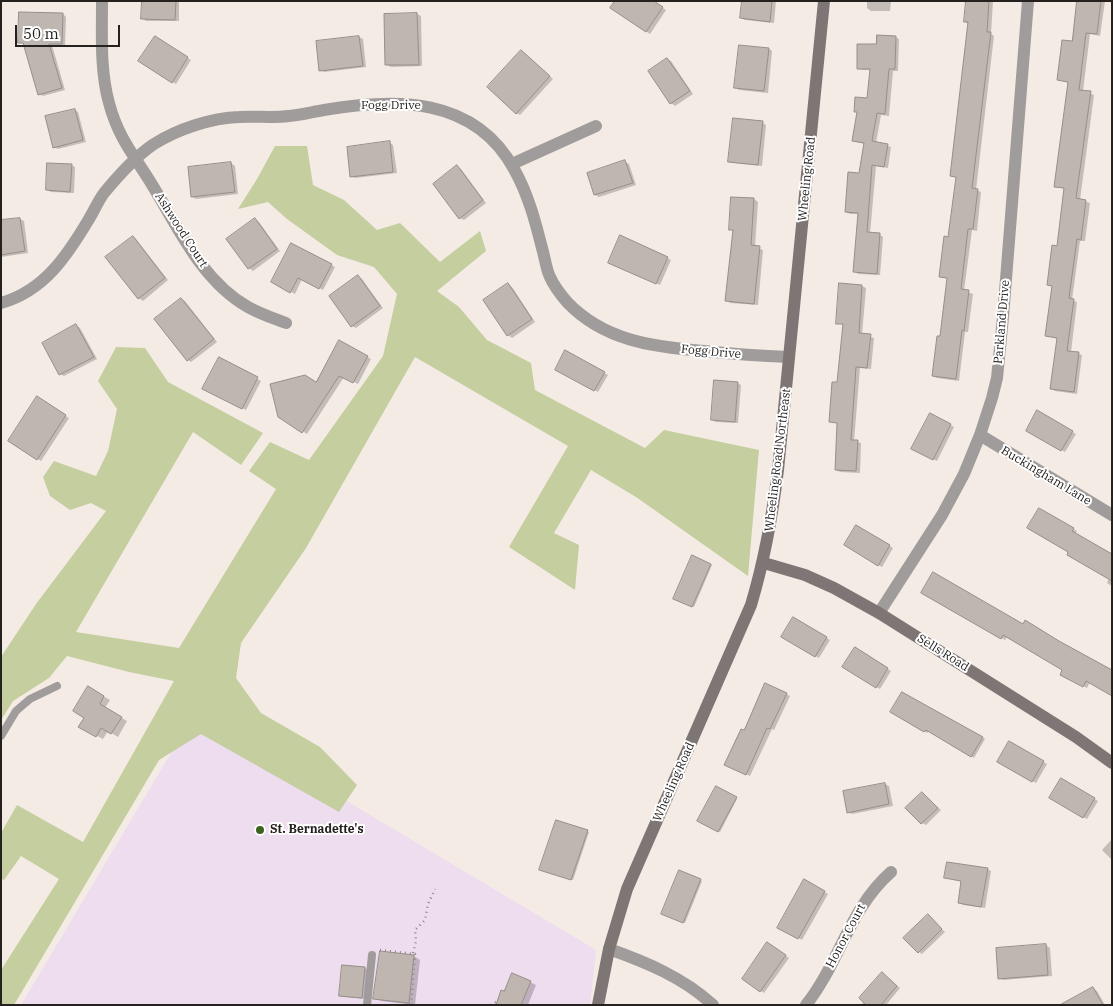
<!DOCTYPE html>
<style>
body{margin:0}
#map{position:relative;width:1113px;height:1006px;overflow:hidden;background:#f4ebe5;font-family:"IBM Plex Serif",serif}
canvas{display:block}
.frame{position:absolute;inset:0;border:2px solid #24211f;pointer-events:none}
.scale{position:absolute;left:15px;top:25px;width:105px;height:22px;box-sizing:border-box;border:2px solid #24211f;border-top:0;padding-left:6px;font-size:15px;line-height:18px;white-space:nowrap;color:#24211f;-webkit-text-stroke:4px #fff;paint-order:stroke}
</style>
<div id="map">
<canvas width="1113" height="1006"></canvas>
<div class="frame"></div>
<div class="scale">50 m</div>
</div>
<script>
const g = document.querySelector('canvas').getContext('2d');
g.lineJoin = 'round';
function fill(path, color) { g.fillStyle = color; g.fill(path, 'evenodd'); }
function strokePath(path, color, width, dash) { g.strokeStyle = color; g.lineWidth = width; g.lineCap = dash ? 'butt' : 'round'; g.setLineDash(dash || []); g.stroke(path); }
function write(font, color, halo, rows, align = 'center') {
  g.font = font + ' "IBM Plex Serif",serif'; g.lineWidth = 4; g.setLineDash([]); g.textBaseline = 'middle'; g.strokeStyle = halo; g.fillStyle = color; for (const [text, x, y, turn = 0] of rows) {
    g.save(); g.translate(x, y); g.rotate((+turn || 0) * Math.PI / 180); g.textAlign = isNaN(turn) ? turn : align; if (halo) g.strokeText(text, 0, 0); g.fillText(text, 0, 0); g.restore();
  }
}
const education = new Path2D(`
 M196,711L596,950L590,1005H21Z`);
const green = new Path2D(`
 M275,146H307L313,185L344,200L377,230L400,223L440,262L480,231L486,251L437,291L459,307L487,340L531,363L535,390L645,448L664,430L759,450L748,576L636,497L591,470L554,533L579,545L575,590L509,547L568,446L415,357L306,548L241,643L236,678L261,713L320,747L357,785L339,812L201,734L159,760L14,1005H1V970L59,879L21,856L4,880L1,879V833L17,805L83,842L174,681L129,672L67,656L49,678L13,701L1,720V657L36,604L106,511L91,503L70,510L50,496L43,477L54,461L96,476L108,451L117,409L98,381L116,347L145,348L168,382L263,433L241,465L193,432L76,632L179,648L276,489L249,471L270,442L309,460L383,356L397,294L374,267L337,255L287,219L268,202L238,209L257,179Z`);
const shadow = new Path2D(`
 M143,1H179V21H146L142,18Z
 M652,1L666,10L650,34L612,8Z
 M743,1H776L774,23L745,20L741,18Z
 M867,1H891L890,11H871L867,8Z
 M967,1H993L991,34L994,36L976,190L981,192L977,231L972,230L964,291L973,294L968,332H965L959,381L937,378L933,376L941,338L948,279L940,276L949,238L957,178L951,175L969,24L965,22Z
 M1079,1H1105L1100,36L1090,34L1083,91L1094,95L1080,200L1090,203L1085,241H1080L1072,300L1077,302L1071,352L1082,355L1077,394L1055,391L1052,389L1058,339L1047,336L1053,287L1048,285L1058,247L1065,189L1055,186L1069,83L1058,80L1073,43Z
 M63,14L66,17L65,46L52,45L65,90L43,96L39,94L25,44L19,42Z
 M417,14L421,16L422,66L391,67L387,65Z
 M359,37L363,39L366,67L324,72L320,70Z
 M895,37L899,39L898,71H893L889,116L881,115L876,143L891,147L888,168L876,166L870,234H879L883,237L880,275L858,274L855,271L859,214H850L846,212L860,174L865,144L853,141L858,113L855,111L869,100L871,70H862L858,68L877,46Z
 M155,38L191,60L176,84L140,61Z
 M769,49L772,51L768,93L739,90L736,88Z
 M522,51L553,79L520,115L516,113Z
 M667,59L671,61L693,94L675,106L671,103L649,71Z
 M75,110L78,112L86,142L58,149L54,147Z
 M763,123L766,125L762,166L734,163L730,161Z
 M390,143L393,145L397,173L355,178L351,176Z
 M625,162L629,164L636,185L599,197L595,195Z
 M231,163L235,166L238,194L196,199L192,197Z
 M71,165L75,167L74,193L51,192L47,190Z
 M457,167L461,169L486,203L464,220L460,218Z
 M754,199L758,202L755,247L763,250L758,305L730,303L727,300L734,232L730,229Z
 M20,219L24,221L28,253L1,257V222Z
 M255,219L259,222L280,251L253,271L249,268L228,239Z
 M133,237L136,239L168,280L143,301L139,298Z
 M292,245L335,267L323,290L302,279L295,294L272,282Z
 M667,258L671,260L660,285L613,264Z
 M358,277L362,279L383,308L356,328L352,326Z
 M508,284L512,287L535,322L512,338L508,335Z
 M840,284L862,286L866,288L862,335L874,338L871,369L860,368L854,441L861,443L860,473L840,472L836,470L839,424L830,421L838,383L844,325L837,323Z
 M181,299L185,301L217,342L191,362L188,360Z
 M76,325L80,328L97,359L64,376L60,374Z
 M339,342L371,359L358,384L344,377L307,434L279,416L317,384Z
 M566,352L608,375L598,392L556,369Z
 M219,358L261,381L246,410L204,388Z
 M737,383L741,385L738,423L716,422L712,420Z
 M38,398L69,418L41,461L9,441Z
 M1038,412L1076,434L1065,452L1027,430Z
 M931,415L954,427L937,461L913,449Z
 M1039,510L1077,531L1075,534L1112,555V586L1107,583L1109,578L1070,552Z
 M856,527L893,548L882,567L846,545Z
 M693,557L712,565L694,607L675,598Z
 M923,592L1023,625L1090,682L1087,688L1061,674L1064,669L1008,636L1005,640Z
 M793,618L830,640L819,658L782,637Z
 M855,648L891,671L880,689L844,666Z
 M88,687L110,700L105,708L127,721L118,737L108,731L103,739L80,727L86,717Z
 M786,694L790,696L774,730L772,729L750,776L730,767L744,732Z
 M903,694L985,739L974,758L929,731L927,733L892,712Z
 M1010,743L1047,764L1036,783L999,761Z
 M1061,779L1098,801L1087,819L1050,798Z
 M885,784L889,786L893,806L852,814L848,812Z
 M716,788L737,799L720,832L698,821Z
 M922,793L941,810L926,825L922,823Z
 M587,832H589L573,880L542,870Z
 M1112,839V860L1102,850Z
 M987,869L991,871L985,908L963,905L959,902L962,882L945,877Z
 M680,872L702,881L685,923L663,914Z
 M805,881L828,894L802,940L779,927Z
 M928,916L945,932L922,954L919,952Z
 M1046,945L1050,948L1052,976L1003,980L999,978Z
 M772,946L789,958L764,993L743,979Z
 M414,956L420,960L415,1005L381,1001L375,998Z
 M365,968L369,970L366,999L344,997L340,995Z
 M886,976L900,988L886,1005H861Z
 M530,982L536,985L528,1005H500L505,993Z
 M1093,988L1097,991L1105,1005H1076Z`);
const building = new Path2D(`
 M142,1H176L175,20L141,19Z
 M615,1H654L663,7L646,32L610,8Z
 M742,1H772L770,22L740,18Z
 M966,1H989L987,32H991L972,188L978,189L973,229H968L961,289L969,290L964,331L962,330L956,379L932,376L937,336H940L947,278L939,277L944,236L948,237L956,177L950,176L968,22H964Z
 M1077,1H1101L1097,34L1086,33L1079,90L1091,91L1076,198L1086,200L1081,240L1077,239L1069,298L1074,299L1067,351L1079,352L1074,392L1050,389L1057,338L1045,336L1052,286L1047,285L1052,245L1057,246L1064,188L1054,187L1068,82L1057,80L1062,40L1072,41Z
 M19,12L63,13L62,44H49L62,88L38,95L23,43H18Z
 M417,13L419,65H385L384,14Z
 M877,35L896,36L895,69H889L885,114L877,113L872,141L888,144L884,167L872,165L867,232L880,233L877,274L853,272L858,213L845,212L848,172L859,173L864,143L852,141L857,112H854L855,97L867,98L870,69H857V44H876Z
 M155,36L188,57L172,83L138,61Z
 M359,36L363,66L319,71L316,41Z
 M739,45L769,48L764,91L734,88Z
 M521,50L550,76L516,114L487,87Z
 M667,58L690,91L670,104L648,71Z
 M75,109L83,140L53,148L45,116Z
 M733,118L763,121L758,165L728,162Z
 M390,141L393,172L350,177L347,147Z
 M625,160L633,183L594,195L587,173Z
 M231,162L235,192L191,197L188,167Z
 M47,163L72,164L70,192L46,190Z
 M457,165L483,200L459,219L433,184Z
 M731,197L754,198L751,245L760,246L754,304L725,301L733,230H729Z
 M20,218L25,251L1,255V220Z
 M255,218L277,249L248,269L226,239Z
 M620,235L668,257L656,284L608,263Z
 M133,236L165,278L138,299L105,257Z
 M291,243L332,264L319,289L298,278L290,293L271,282Z
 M358,275L380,306L351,327L329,296Z
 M508,283L532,319L507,336L483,300Z
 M839,283L862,285L859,333L871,334L867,368L856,367L851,440H858L856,471L835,470L837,423L829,422L832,382H837L843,324H836Z
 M181,298L214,339L187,361L154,319Z
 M76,324L94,357L59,375L42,343Z
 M339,340L368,356L353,383L339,376L302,433L278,417L270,384L305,375L316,382Z
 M565,350L605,372L594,391L555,370Z
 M219,357L258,377L242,409L202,389Z
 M714,380L738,382L735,422L711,420Z
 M37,396L66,415L37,460L8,441Z
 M1037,410L1073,431L1061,451L1026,431Z
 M930,413L951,424L933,460L911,449Z
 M1039,508L1074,528L1072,531L1112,554V581L1067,555L1068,552L1027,528Z
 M856,525L890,545L878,566L844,545Z
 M692,555L711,564L692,607L673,599Z
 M933,572L1023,624L1025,620L1059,641L1112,670V696L1086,681L1083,687L1060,675L1062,670L1003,635L1001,639L921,593Z
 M793,617L827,637L815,657L781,637Z
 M855,647L888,668L876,688L842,667Z
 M765,683L787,693L770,729L767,728L746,775L724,765L741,729L744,730Z
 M88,686L104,696L100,704L122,717L111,734L101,728L96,737L78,727L84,718L73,711Z
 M902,692L983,737L971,757L926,730L924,732L890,712Z
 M1009,741L1044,761L1032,782L997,762Z
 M1061,778L1095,798L1083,818L1049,798Z
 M885,783L889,804L847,813L843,791Z
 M716,786L737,797L718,832L697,821Z
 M922,792L938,808L921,824L905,808Z
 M556,820L588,830L571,880L539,870Z
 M947,862L988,868L981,907L958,903L961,881L944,878Z
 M679,870L701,879L683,923L661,914Z
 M804,879L825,891L798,939L777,928Z
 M928,914L942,929L918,953L903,938Z
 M767,942L786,955L760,992L742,979Z
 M1046,944L1048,975L998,979L996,948Z
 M380,951L414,955L409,1003L373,999Z
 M342,965L365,967L362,998L339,996Z
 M882,972L897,986L881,1005H866L859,998Z
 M512,973L531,981L521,1005H496L501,990L504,991Z
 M1093,987L1103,1005H1060Z`);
const path = new Path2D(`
 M380,950L415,954L411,1005
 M413,953L416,941L415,930L425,920L428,904L435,889
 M491,1005L494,1002L497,1003`);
const lane = new Path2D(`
 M1,736L16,711L30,699L57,686
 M367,1005L372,955`);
const street = new Path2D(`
 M102,1C102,35 100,71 109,103C118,137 133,154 151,183C178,227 201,280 248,307C260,314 273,318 286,323
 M512,164L596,126
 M1,303C44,291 67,256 89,219C94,211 98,201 104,193C118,176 136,156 154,144C178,129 211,118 239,117C256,116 273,118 289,116C301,115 312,112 324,110C395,98 474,96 514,169C528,194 535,220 542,248C545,258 546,269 550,277C554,286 561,295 567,302C604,341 654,347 704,351C733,354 761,356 789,357
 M980,435L1112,515
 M879,613L942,515L964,474L980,435L992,398L997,378L1003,317L1028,1
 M609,949C646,962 684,978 713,1005
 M806,1005C840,962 849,909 891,872`);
const secondary = new Path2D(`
 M764,563L805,575L834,588L879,613L1076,737L1112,763
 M598,1005L609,949L627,889L751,605C765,558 772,519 778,470L824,1`);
const markers = [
 [260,830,5,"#3c631d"]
];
const streetNames = [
 ["Fogg Drive",391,106],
 ["Wheeling Road",807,179,-84],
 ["Ashwood Court",181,230,57],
 ["Parkland Drive",1002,322,-85],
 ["Fogg Drive",711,352,5],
 ["Wheeling Road Northeast",778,460,-83],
 ["Buckingham Lane",1046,476,31],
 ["Sells Road",943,653,32],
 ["Wheeling Road",674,782,-66],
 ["Honor Court",846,936,-62]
];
const poiNames = [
 ["St. Bernadette's",270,830]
];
fill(education, '#eeddef');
fill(green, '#c5ce9f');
fill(shadow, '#0003');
fill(building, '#bfb6b0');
strokePath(building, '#968e88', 1);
strokePath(path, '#8f8985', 2.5, [1, 4]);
strokePath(lane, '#a19c9c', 8);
strokePath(street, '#a19c9c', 12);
strokePath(secondary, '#7d7675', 12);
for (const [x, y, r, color] of markers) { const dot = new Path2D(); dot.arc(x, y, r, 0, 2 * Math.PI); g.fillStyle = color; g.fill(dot); strokePath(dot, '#fff', 2); }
write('12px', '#24211f', '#fff', streetNames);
write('bold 12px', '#24211f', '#fff', poiNames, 'left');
</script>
